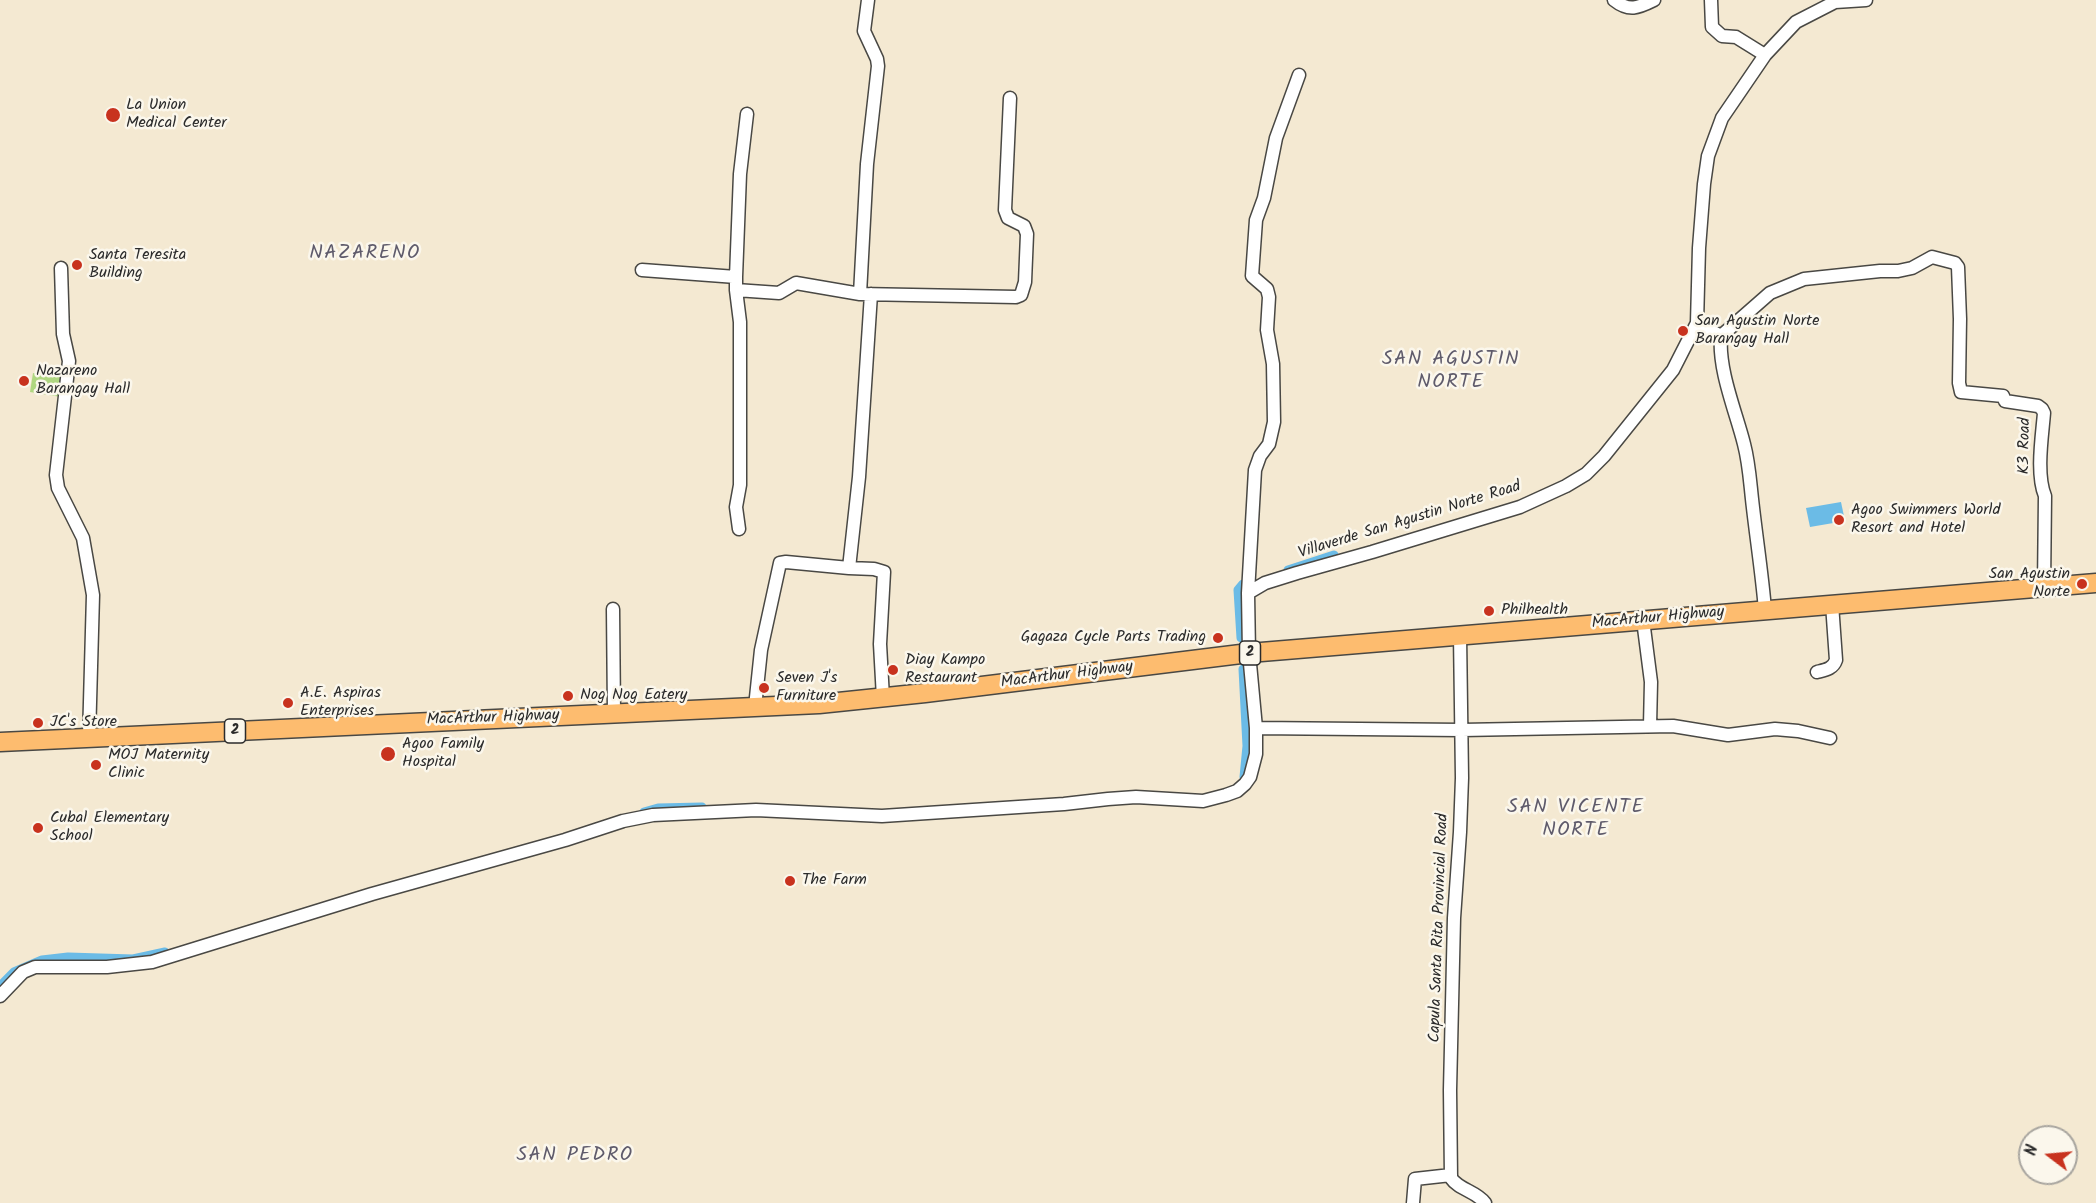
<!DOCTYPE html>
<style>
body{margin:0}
#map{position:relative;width:2096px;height:1203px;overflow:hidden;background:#f4e9d2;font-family:Kalam,sans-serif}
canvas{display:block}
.north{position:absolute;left:2018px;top:1125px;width:60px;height:60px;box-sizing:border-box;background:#fbf7ec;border:2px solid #a8a59f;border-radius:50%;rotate:286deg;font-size:16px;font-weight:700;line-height:24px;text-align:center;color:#2b2b2b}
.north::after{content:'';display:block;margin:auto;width:21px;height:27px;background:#c8321e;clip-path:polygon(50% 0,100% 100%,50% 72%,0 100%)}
</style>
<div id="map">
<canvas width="2096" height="1203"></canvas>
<div class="north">N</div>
</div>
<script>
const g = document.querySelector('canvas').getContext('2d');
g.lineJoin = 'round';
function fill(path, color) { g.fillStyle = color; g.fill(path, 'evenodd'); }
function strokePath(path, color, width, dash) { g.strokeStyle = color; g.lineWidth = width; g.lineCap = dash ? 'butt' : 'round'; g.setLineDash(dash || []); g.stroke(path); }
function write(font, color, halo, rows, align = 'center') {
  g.font = font + ' Kalam,sans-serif'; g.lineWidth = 5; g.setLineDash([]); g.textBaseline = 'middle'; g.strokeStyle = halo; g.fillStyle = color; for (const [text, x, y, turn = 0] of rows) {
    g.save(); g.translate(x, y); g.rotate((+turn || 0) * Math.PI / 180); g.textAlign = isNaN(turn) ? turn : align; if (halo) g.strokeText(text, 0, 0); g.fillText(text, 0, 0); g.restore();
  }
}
const green = new Path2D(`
 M33,373L64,378L61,397L30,392Z`);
const water = new Path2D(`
 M1841,502L1845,521L1810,527L1806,508Z`);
const canal = new Path2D(`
 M1288,570L1334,555
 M1241,638L1238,590L1243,584
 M1243,669L1247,746L1244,777
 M644,812L658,808L702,807
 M0,986L14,972L42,960L68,957L133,959L165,952`);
const minor = new Path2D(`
 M1614,0C1629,12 1638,8 1654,0
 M1711,0L1712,27L1722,36L1736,37L1765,55
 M61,268L63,334L69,361L56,475L58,488L83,538L93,595L89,738
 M642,270L736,277V290L779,293L796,283L860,294L1016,297L1021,295L1025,282L1027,234L1024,226L1008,218L1005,210L1010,98
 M736,277L740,174L747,114
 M736,290L740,322V485L736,507L739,529
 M860,294L867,164L878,66L877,59L864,31L868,0
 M1697,323L1721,336C1718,370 1736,412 1744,444C1749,463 1750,481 1752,499C1756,536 1762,573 1765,610
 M1721,336L1770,293L1804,279L1880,271H1898L1912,268L1932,257L1955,263L1958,267L1960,319L1959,383L1961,392L2003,396L2005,401L2038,406L2042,409L2044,413C2042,437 2036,474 2045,496L2044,587
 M849,568L874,569L884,572L880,644L883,698
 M1248,593L1255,470L1260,456L1269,444L1274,422L1273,364L1267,330L1269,297L1267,289L1252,276L1256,220L1264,198L1276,138L1299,75
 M613,609L614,714
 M1643,620L1651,682L1650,726
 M1460,635L1462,778L1460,832L1454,918L1450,1090L1451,1178C1459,1190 1476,1191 1485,1203
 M1817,672C1825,670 1833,669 1836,660L1832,604
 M755,707L761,650L780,563L786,562L849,568L859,477L871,294
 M1256,728L1462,730L1673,726L1728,735L1775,729L1798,731L1830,738
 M0,996L23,972L35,967H107L152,962L372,894L565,840L623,821L653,815L756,810L882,816L1064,804L1108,799L1136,797L1203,801L1226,795L1237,791L1245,784L1250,777L1256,754V728L1249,653L1248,593L1265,583L1297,573L1372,552L1520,507L1566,486L1586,474L1604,456L1673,370L1697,323L1699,248L1704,184L1708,156L1722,118L1765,55L1796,22L1835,2L1866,0
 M1413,1203L1415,1179L1451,1175`);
const highway = new Path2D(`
 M0,742L819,704L925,693L1249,653L2096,583`);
const markers = [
 [113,115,8,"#c8321e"],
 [77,265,6,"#c8321e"],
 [1683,331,6,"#c8321e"],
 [24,381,6,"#c8321e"],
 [1839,520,6,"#c8321e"],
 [2082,584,6,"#c8321e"],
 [1489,611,6,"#c8321e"],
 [1218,638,6,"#c8321e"],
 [893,670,6,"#c8321e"],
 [764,688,6,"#c8321e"],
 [568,696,6,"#c8321e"],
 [288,703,6,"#c8321e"],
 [38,723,6,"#c8321e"],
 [388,754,8,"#c8321e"],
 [96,765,6,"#c8321e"],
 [38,828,6,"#c8321e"],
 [790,881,6,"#c8321e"]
];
const shields = [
 [1250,653,21],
 [235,731,21]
];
const shieldNames = [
 ["2",1250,653],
 ["2",235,731]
];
const poiNames = [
 ["La Union",126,106],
 ["Medical Center",126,124],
 ["Santa Teresita",89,256],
 ["Building",89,274],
 ["San Agustin Norte",1695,322],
 ["Barangay Hall",1695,340],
 ["Nazareno",36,372],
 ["Barangay Hall",36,390],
 ["Agoo Swimmers World",1851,511],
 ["Resort and Hotel",1851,529],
 ["San Agustin",2070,575,"right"],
 ["Norte",2070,593,"right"],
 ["Philhealth",1501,611],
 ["Gagaza Cycle Parts Trading",1206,638,"right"],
 ["Diay Kampo",905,661],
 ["Restaurant",905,679],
 ["Seven J's",776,679],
 ["Furniture",776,697],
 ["A.E. Aspiras",300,694],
 ["Enterprises",300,712],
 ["Nog Nog Eatery",580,696],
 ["JC's Store",50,723],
 ["Agoo Family",402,745],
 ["Hospital",402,763],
 ["MOJ Maternity",108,756],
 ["Clinic",108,774],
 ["Cubal Elementary",50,819],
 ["School",50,837],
 ["The Farm",802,881]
];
const streetNames = [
 ["K3 Road",2026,446,-89],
 ["Villaverde San Agustin Norte Road",1410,521,-17],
 ["MacArthur Highway",1658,619,-5],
 ["MacArthur Highway",1067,676,-7],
 ["MacArthur Highway",493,719,-2],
 ["Capula Santa Rita Provincial Road",1440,928,-88]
];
const quarterNames = [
 ["NAZARENO",365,255],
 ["SAN AGUSTIN",1451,361],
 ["NORTE",1451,384],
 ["SAN VICENTE",1576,809],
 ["NORTE",1576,832],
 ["SAN PEDRO",575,1157]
];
fill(green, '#afd680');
fill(water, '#6bbbe6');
strokePath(canal, '#6bbbe6', 9);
strokePath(minor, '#494844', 15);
strokePath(highway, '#494844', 21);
strokePath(minor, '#fff', 12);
strokePath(highway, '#fdbc6f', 18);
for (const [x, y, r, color] of markers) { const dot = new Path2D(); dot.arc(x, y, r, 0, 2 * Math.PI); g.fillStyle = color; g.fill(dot); strokePath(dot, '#fbf7ec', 2); }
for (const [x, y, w] of shields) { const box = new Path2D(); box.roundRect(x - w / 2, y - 12, w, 24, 4.5); g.fillStyle = '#fbf7ec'; g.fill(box); strokePath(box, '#2b2b2b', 1.5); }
write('bold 15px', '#2b2b2b', null, shieldNames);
write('16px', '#2b2b2b', '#fbf7ec', poiNames, 'left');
write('16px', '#2b2b2b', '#fbf7ec', streetNames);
g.letterSpacing = '1.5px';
write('20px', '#5f5b6b', '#fbf7ec', quarterNames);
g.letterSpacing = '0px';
</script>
